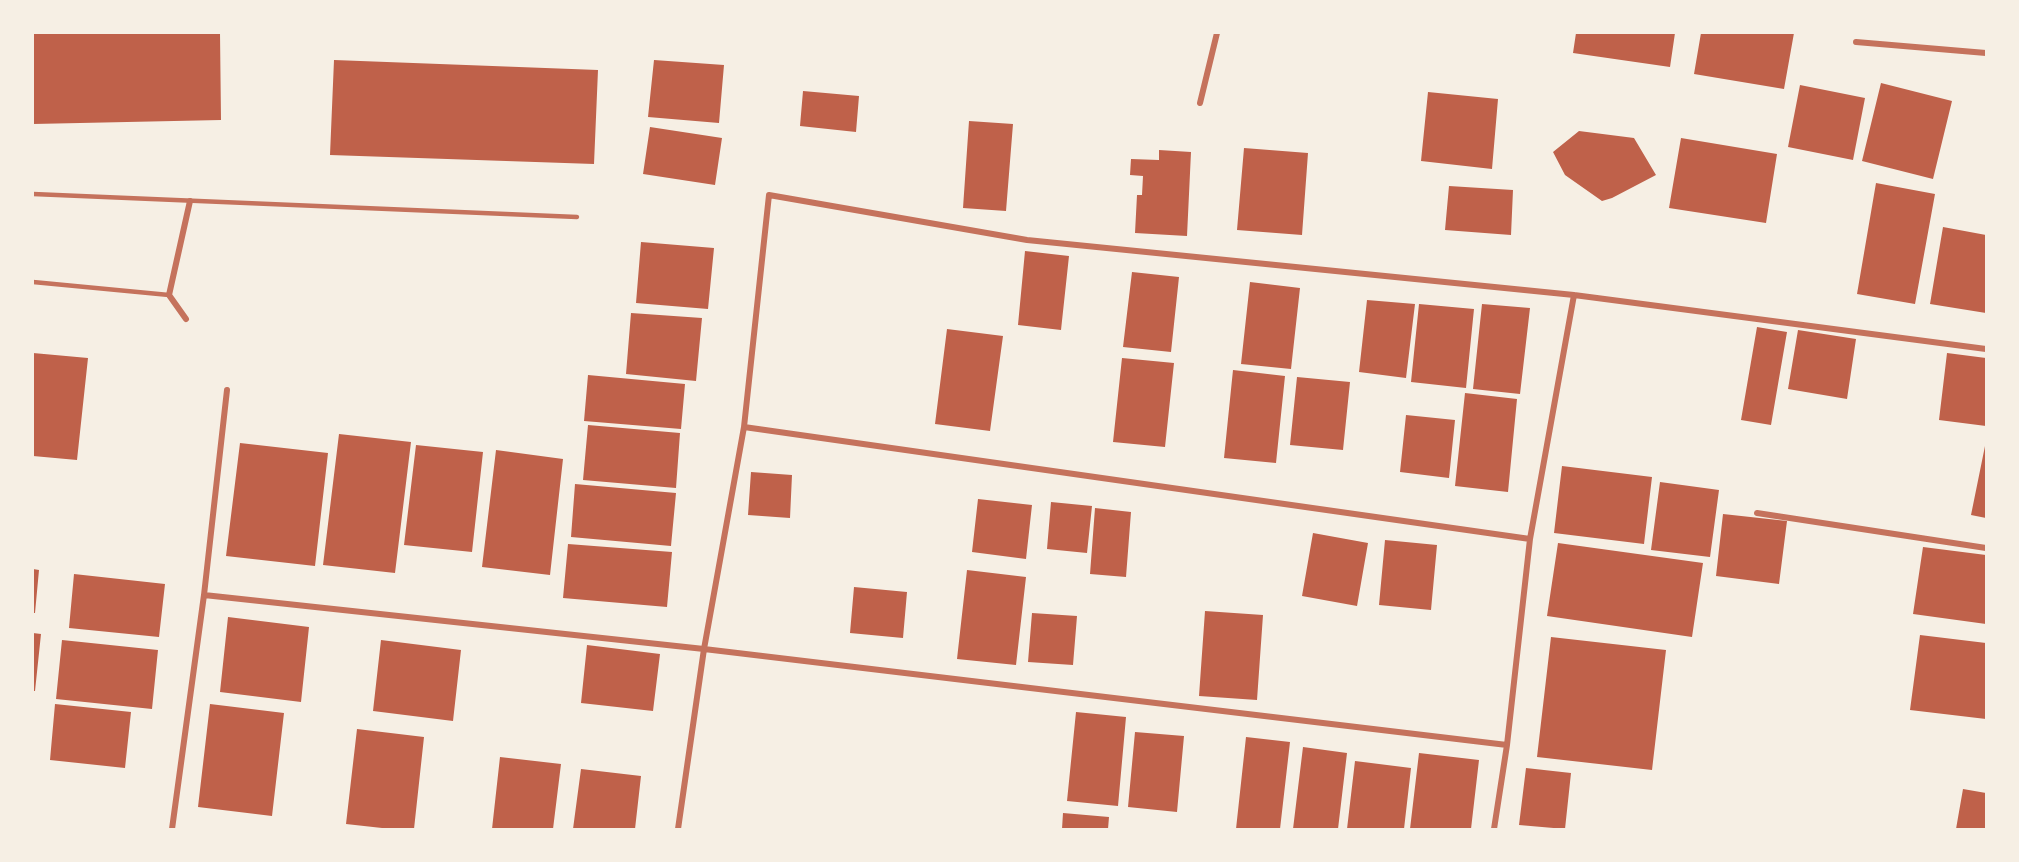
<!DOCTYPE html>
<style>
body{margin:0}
#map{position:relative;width:2019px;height:862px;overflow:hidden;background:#f6efe4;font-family:Bitter,serif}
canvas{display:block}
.frame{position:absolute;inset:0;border:34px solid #f6efe4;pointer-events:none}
</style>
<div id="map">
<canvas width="2019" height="862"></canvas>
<div class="frame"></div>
</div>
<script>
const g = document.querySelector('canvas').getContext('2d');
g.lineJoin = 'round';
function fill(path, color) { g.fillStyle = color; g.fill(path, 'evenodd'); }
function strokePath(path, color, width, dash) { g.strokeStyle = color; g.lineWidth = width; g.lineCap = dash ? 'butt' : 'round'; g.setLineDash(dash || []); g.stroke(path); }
const building = new Path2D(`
 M33,33H220L221,120L33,124Z
 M1576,33H1675L1670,67L1573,53Z
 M1701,33H1794L1784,89L1694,74Z
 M334,60L598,70L594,164L330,155Z
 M654,60L724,65L719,123L648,117Z
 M1881,83L1952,101L1933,179L1862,161Z
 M1800,85L1865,98L1853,160L1788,147Z
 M803,91L859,96L856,132L800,126Z
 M1428,92L1498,99L1492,169L1421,161Z
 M969,121L1013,124L1006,211L963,208Z
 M650,127L722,138L715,185L643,174Z
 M1579,131L1634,138L1656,175L1612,198L1602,201L1565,175L1553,152Z
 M1681,138L1777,154L1766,223L1669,208Z
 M1244,148L1308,153L1302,235L1237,230Z
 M1159,150L1191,152L1187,236L1135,233L1137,195H1142L1143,176L1130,175L1131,159L1159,160Z
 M1876,183L1935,194L1915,304L1857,294Z
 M1449,186L1513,190L1511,235L1445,230Z
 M1943,227L1986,235V313L1930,304Z
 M641,242L714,248L708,309L636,303Z
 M1025,251L1069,256L1061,330L1018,325Z
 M1132,272L1179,277L1171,352L1123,347Z
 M1250,282L1300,288L1291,369L1241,364Z
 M1367,300L1415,304L1406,378L1359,372Z
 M1419,304L1474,309L1466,388L1411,382Z
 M1482,304L1530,308L1520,394L1473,389Z
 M631,313L702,318L696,381L626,374Z
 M1757,327L1787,332L1771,425L1741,420Z
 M947,329L1003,336L990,431L935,424Z
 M1798,330L1856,339L1847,399L1788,389Z
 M33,353L88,358L77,460L33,456Z
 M1947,353L1986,358V426L1939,420Z
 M1122,358L1174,363L1165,447L1113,442Z
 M1233,370L1285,376L1276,463L1224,458Z
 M588,375L685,384L681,429L584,421Z
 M1297,377L1350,382L1343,450L1290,445Z
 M1465,393L1517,399L1508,492L1455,486Z
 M1406,415L1455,420L1449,478L1400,472Z
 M588,425L680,433L676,488L583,480Z
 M339,434L411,442L395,573L323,565Z
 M240,443L328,453L315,566L226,556Z
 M416,445L483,452L472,552L404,545Z
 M1985,446H1986V518L1971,515Z
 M496,450L563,459L550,575L482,567Z
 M1562,466L1652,477L1644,544L1554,533Z
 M751,472L792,475L790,518L748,515Z
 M1660,482L1719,490L1710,557L1651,550Z
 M575,484L676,493L671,546L571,537Z
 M978,499L1032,505L1026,559L972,552Z
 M1051,502L1092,506L1087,553L1047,549Z
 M1095,508L1131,512L1126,577L1090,574Z
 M1723,514L1787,521L1779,584L1716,576Z
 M1313,533L1368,543L1357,606L1302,596Z
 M1385,540L1437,545L1431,610L1379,605Z
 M1558,543L1703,563L1692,637L1547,616Z
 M568,544L672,552L667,607L563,598Z
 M1923,547L1986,555V624L1913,614Z
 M33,569L39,570L35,613H33Z
 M967,570L1026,577L1016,665L957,659Z
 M74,574L165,584L159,637L69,628Z
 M854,587L907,592L903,638L850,633Z
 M1205,611L1263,615L1257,700L1199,696Z
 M1032,613L1077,616L1073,665L1028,662Z
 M228,617L309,627L301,702L220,692Z
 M33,633L41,634L35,691H33Z
 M1920,635L1986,643V719L1910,710Z
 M1551,637L1666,650L1652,770L1537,757Z
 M62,640L158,650L152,709L56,699Z
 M381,640L461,650L453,721L373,711Z
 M587,645L660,654L653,711L581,703Z
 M55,704L131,712L125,768L50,760Z
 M210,704L284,713L272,816L198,807Z
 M1076,712L1126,717L1118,806L1067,801Z
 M357,729L424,737L414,829H391L346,824Z
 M1135,732L1184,736L1177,812L1128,807Z
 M1246,737L1290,742L1280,829H1236Z
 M1303,747L1347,753L1338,829H1293Z
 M1419,753L1479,760L1471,829H1410Z
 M500,757L561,764L553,829H492Z
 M1355,761L1411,768L1404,829H1347Z
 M1526,768L1571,773L1565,829L1519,825Z
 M581,769L641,776L635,829H573Z
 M1963,789L1986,793V829H1956Z
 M1063,813L1109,817L1108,829H1062Z`);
const service = new Path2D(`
 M33,194L577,217
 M33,282L169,295`);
const minor = new Path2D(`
 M1856,42L1986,53
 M1200,103L1217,33
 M186,319L169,295L190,201
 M744,427L1530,539
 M1757,513L1986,548
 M204,595L704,649L1507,745
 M172,829L204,595L227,390
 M678,829L704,649L744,427L769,195L1027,240L1574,295L1986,349
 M1494,829L1507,745L1530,539L1574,295`);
fill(building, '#bf614a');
strokePath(service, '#c5725c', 4.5);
strokePath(minor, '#c5725c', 6);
</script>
